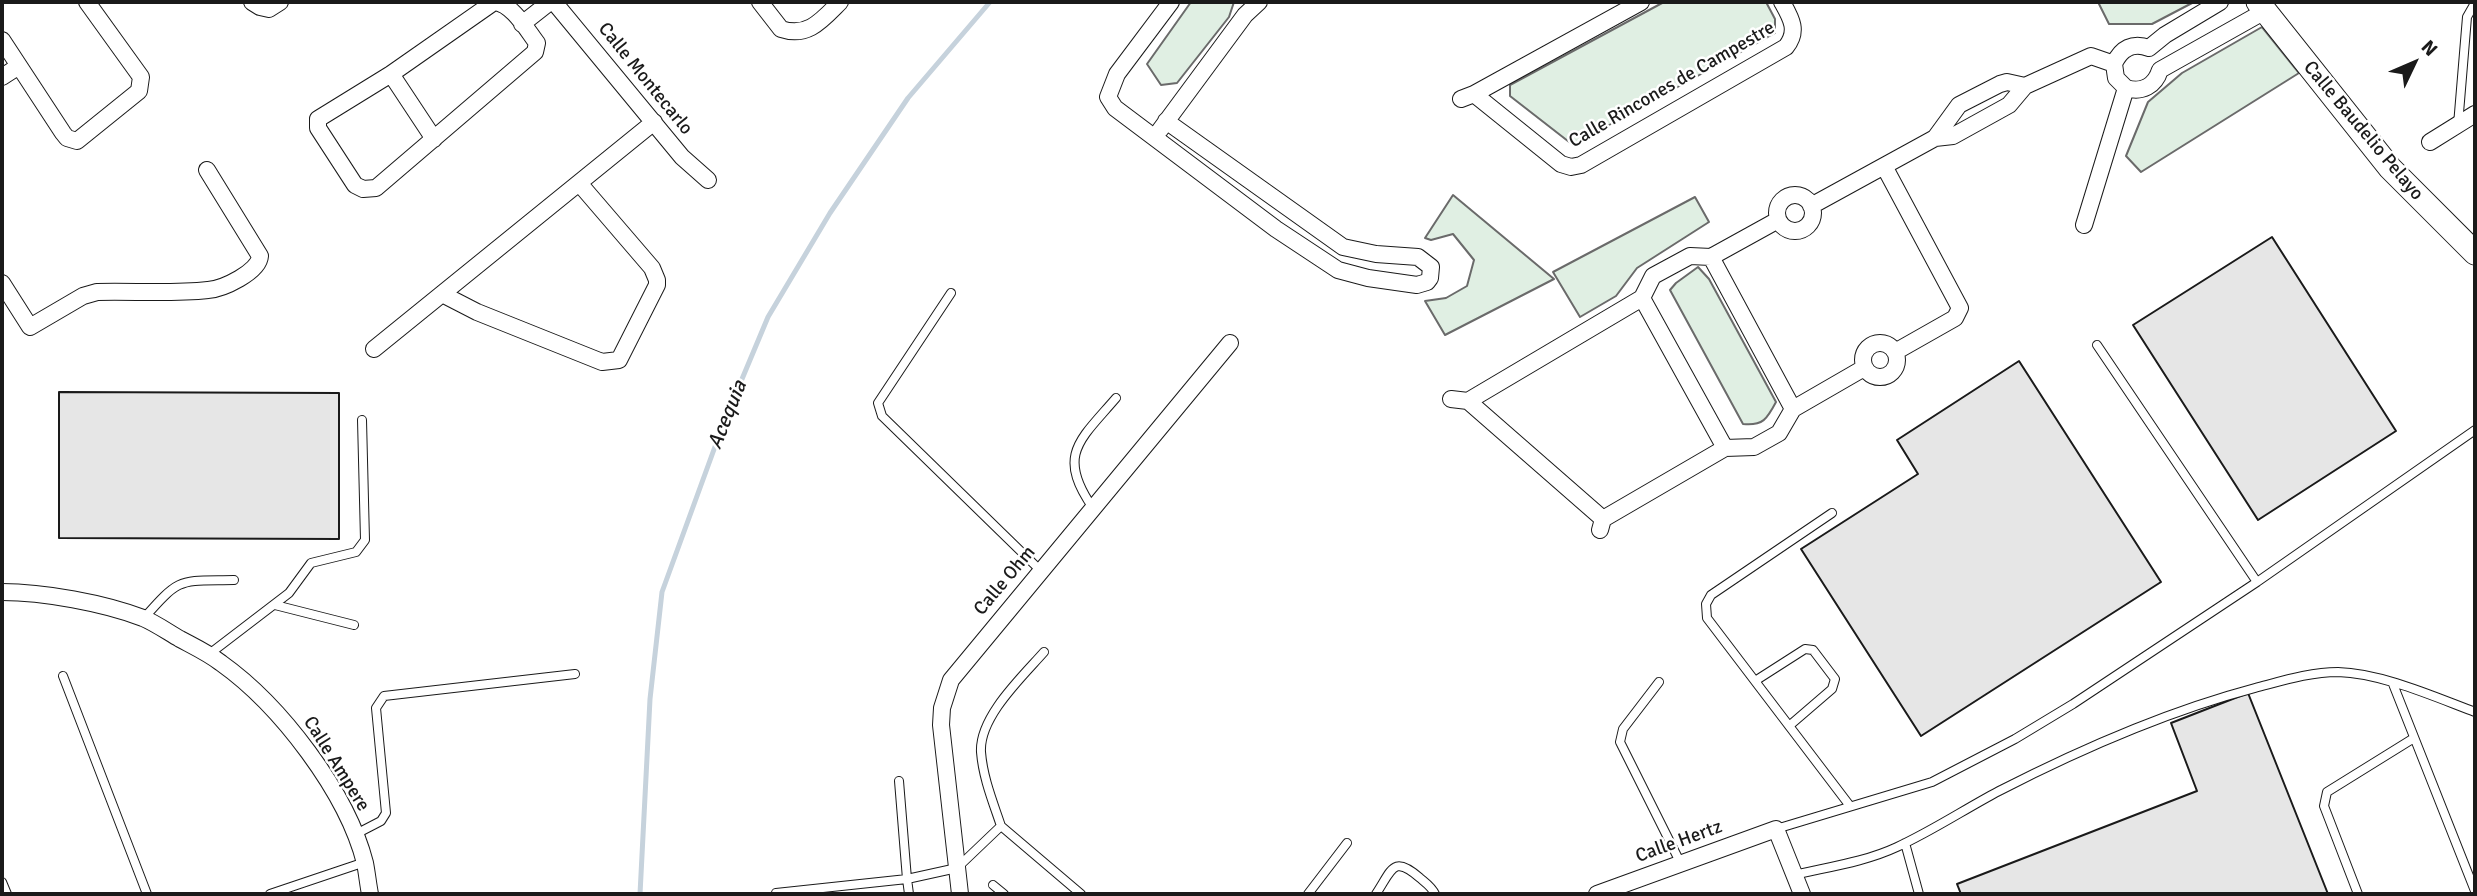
<!DOCTYPE html>
<style>
body{margin:0}
#map{position:relative;width:2477px;height:896px;overflow:hidden;background:#fff;font-family:Signika,sans-serif}
canvas{display:block}
.frame{position:absolute;inset:0;border:4px solid #1a1a1a;pointer-events:none}
.north{position:absolute;left:2379px;top:28px;width:70px;height:70px;-webkit-text-stroke:5px #fff;paint-order:stroke;rotate:46deg;font-size:19px;font-weight:700;line-height:28px;text-align:center;color:#1a1a1a}
.north::after{content:'';display:block;margin:auto;width:24px;height:32px;background:#1a1a1a;clip-path:polygon(50% 0,100% 100%,50% 72%,0 100%)}
</style>
<div id="map">
<canvas width="2477" height="896"></canvas>
<div class="frame"></div>
<div class="north">N</div>
</div>
<script>
const g = document.querySelector('canvas').getContext('2d');
g.lineJoin = 'round';
function fill(path, color) { g.fillStyle = color; g.fill(path, 'evenodd'); }
function strokePath(path, color, width, dash) { g.strokeStyle = color; g.lineWidth = width; g.lineCap = dash ? 'butt' : 'round'; g.setLineDash(dash || []); g.stroke(path); }
function write(font, color, halo, rows, align = 'center') {
  g.font = font + ' Signika,sans-serif'; g.lineWidth = 5; g.setLineDash([]); g.textBaseline = 'middle'; g.strokeStyle = halo; g.fillStyle = color; for (const [text, x, y, turn = 0] of rows) {
    g.save(); g.translate(x, y); g.rotate((+turn || 0) * Math.PI / 180); g.textAlign = isNaN(turn) ? turn : align; if (halo) g.strokeText(text, 0, 0); g.fillText(text, 0, 0); g.restore();
  }
}
const green = new Path2D(`
 M1191,2H1234L1229,17L1177,83L1161,85L1147,64Z
 M1664,2H1766L1775,19V33L1573,145L1510,96V85Z
 M2098,2H2194L2152,24H2109Z
 M2262,27L2299,73L2141,172L2126,156L2148,102L2182,73Z
 M1453,195L1554,279L1445,335L1425,301L1446,298L1467,286L1474,260L1453,234L1431,240L1425,238Z
 M1695,197L1709,222L1637,268L1616,296L1580,317L1553,272Z
 M1698,267L1709,279L1776,402C1767,419 1763,426 1743,424L1670,290L1676,283Z`);
const stream = new Path2D(`
 M640,894L650,699L662,592L724,422L768,317L830,213L908,98L990,2`);
const building = new Path2D(`
 M2272,237L2396,431L2258,520L2133,325Z
 M2019,361L2161,582L1921,736L1801,549L1918,474L1897,440Z
 M59,392L339,393V539L59,538Z
 M2248,693L2328,894H1961L1957,884L2197,791L2171,723Z`);
const lane = new Path2D(`
 M2458,125L2467,17L2475,3
 M951,293L878,403L882,416L1041,571
 M2097,345L2257,582
 M1093,508C1056,455 1080,440 1116,398
 M1832,513L1711,595L1706,604L1707,618L1850,806
 M275,605L354,625
 M144,618C181,576 179,581 234,580
 M208,655L289,593L311,563L356,552L365,540L362,420
 M63,676L147,894
 M1755,681L1805,649L1813,650L1835,679L1832,689L1789,726
 M1659,682L1623,729L1620,742L1681,864
 M2393,684L2475,891
 M899,781L907,879L957,868L1001,826C993,802 983,778 981,752C979,717 1022,677 1044,652
 M1001,826L1081,894
 M1776,829L1932,782L2015,739L2073,704L2257,582L2475,430
 M354,835L381,821L386,813L376,708L384,696L575,674
 M1905,843L1919,894
 M1794,875C1828,867 1865,862 1897,847C1932,831 1965,809 1999,791C2079,750 2168,711 2255,688C2282,681 2310,672 2338,672C2381,673 2435,697 2475,712
 M2,882L7,894
 M993,885L1004,894
 M776,893L907,879L909,894
 M270,894L365,862
 M1308,894L1347,843
 M1376,894C1392,870 1393,854 1420,878C1426,883 1432,887 1435,894
 M2358,894L2324,806L2327,792L2414,738`);
const street = new Path2D(`
 M252,2L260,7L269,9L280,2
 M494,2C512,3 527,30 537,43L535,52L376,188L363,189L355,185L318,128V119L391,74Z
 M554,2L682,157L708,180
 M760,2L781,29C808,38 822,20 840,2
 M522,24L550,2
 M2,40L63,133L67,138L77,141L139,91L141,77L87,2
 M2114,64C2121,48 2133,42 2149,48L2165,35L2220,2
 M391,74L434,139
 M2,77L19,66
 M2126,88C2142,93 2155,86 2160,70L2265,11
 M1474,94L1561,164L1571,167L1581,165L1786,47C1799,31 1791,18 1782,2
 M1461,99L1474,94L1641,2
 M1166,121L1343,247L1376,254L1418,257L1431,267L1430,278L1427,282L1417,285L1368,278L1338,270L1276,229L1115,108L1108,97L1117,74L1171,2
 M1160,130L1245,15L1259,2
 M1935,138L1959,105L2000,84L2007,82L2025,86
 M2430,142L2475,114
 M1884,166L1960,308L1955,318L1895,352
 M1777 213a18 18 0 1 1 36 0a18 18 0 1 1-36 0Z
 M1811,206L1935,138L1953,136L2009,105L2025,86L2091,56L2114,64L2116,78L2126,88
 M2084,225L2126,88
 M1711,257L1793,409
 M2,283L30,327L83,296L97,292C133,291 172,294 208,290C223,289 259,272 260,256L207,170
 M442,294L477,312L602,362L619,360L657,285V280L652,268L579,183
 M1642,298L1725,448
 M1863 360a17 17 0 1 1 34 0a17 17 0 1 1-34 0Z
 M374,349L654,122
 M1451,399L1468,401L1603,519L1600,530
 M1468,401L1642,298L1653,276L1690,256L1711,257L1778,220
 M1603,519L1725,448L1754,447L1779,433L1793,409L1864,368
 M2,592C43,592 104,603 143,618C155,623 168,632 180,639C193,646 208,653 221,663C280,705 347,792 365,863C367,873 368,884 370,894
 M960,894L941,725L942,708L951,680L1230,343
 M1597,894L1776,829L1802,894`);
const secondary = new Path2D(`
 M2258,2L2390,168L2475,253`);
const streetNames = [
 ["Calle Montecarlo",645,79,51],
 ["Calle Rincones de Campestre",1672,85,-30],
 ["Calle Baudelio Pelayo",2363,131,50],
 ["Calle Ohm",1005,581,-50],
 ["Calle Ampere",336,764,58],
 ["Calle Hertz",1679,842,-20]
];
const waterNames = [
 ["Acequia",728,415,-68]
];
fill(green, '#e0efe3');
strokePath(green, '#6a6a6a', 2);
strokePath(stream, '#c6d2dc', 5);
fill(building, '#e6e6e6');
strokePath(building, '#1a1a1a', 2);
strokePath(lane, '#1a1a1a', 10);
strokePath(street, '#1a1a1a', 18);
strokePath(secondary, '#1a1a1a', 25);
strokePath(lane, '#fff', 8);
strokePath(street, '#fff', 16);
strokePath(secondary, '#fff', 23);
write('19px', '#1a1a1a', '#fff', streetNames);
write('italic 21px', '#1a1a1a', '#fff', waterNames);
</script>
